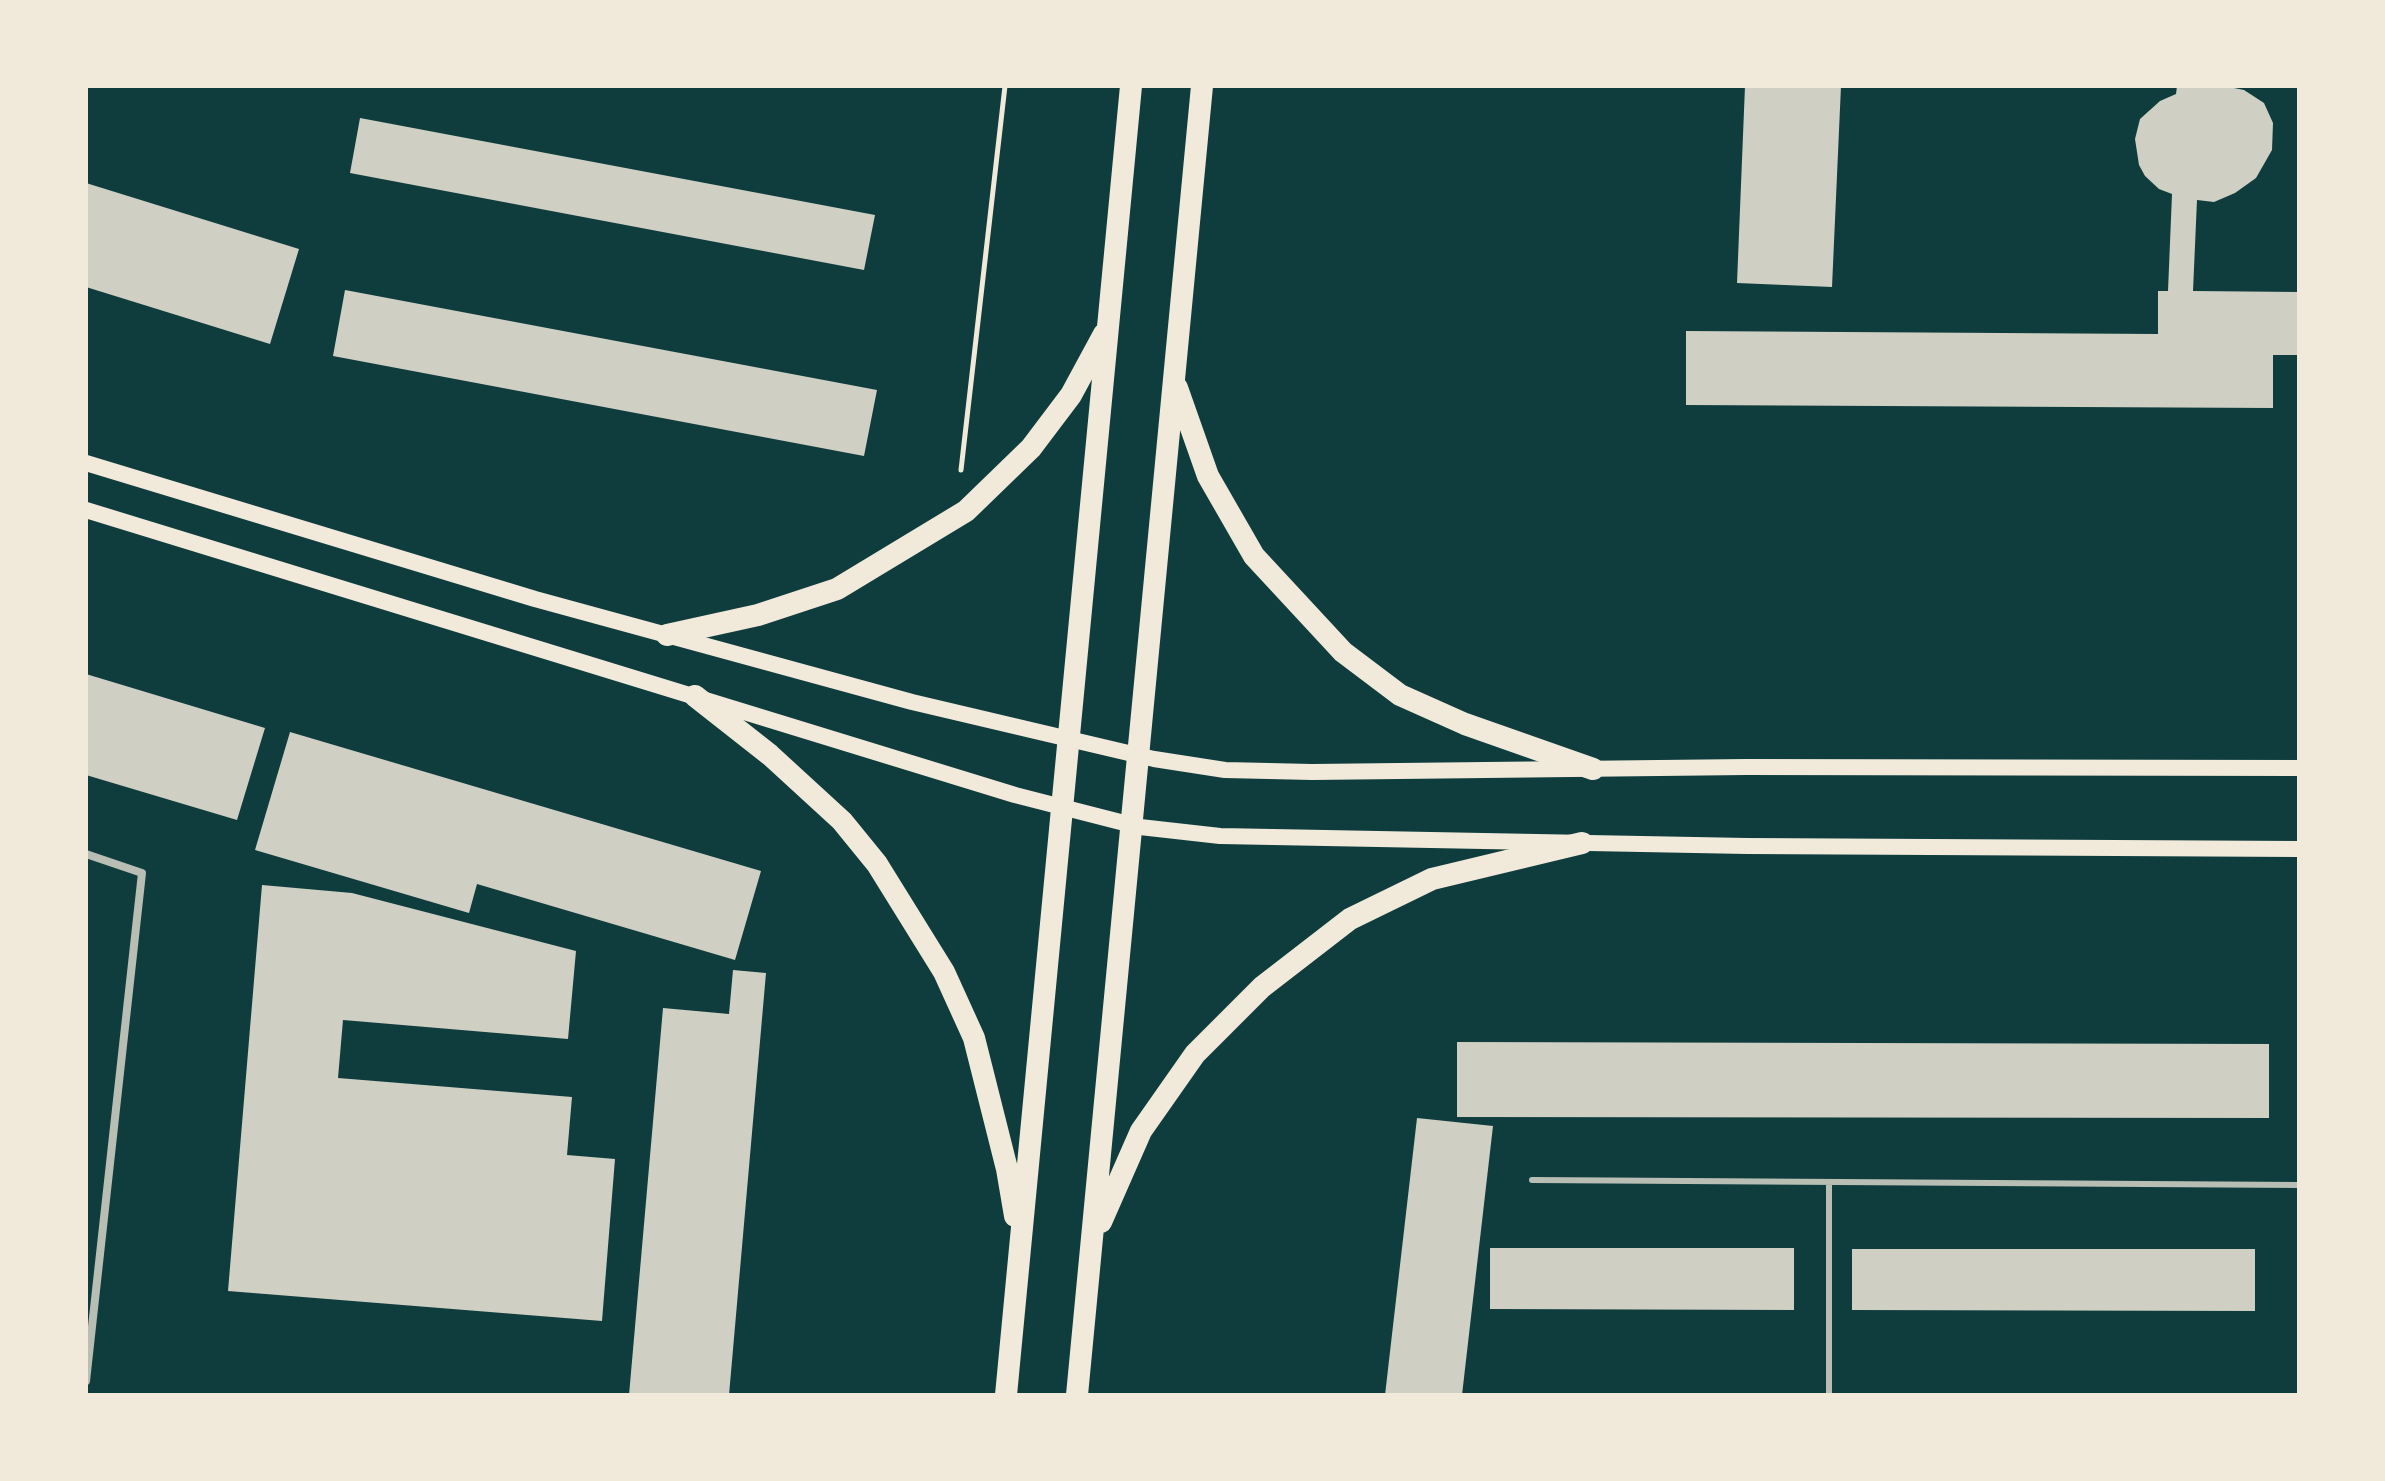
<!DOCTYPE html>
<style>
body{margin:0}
#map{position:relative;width:2385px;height:1481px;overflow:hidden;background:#0f3d3e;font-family:"Nunito Sans",sans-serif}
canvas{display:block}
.frame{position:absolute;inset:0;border:88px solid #f1e9da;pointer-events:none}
</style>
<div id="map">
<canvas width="2385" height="1481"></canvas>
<div class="frame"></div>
</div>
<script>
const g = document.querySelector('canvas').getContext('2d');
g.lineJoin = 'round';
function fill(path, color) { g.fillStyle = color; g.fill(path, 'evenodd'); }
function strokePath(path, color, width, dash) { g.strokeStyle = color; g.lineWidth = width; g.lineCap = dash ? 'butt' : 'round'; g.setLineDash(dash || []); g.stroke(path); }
const building = new Path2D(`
 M1745,86H1841L1832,287L1737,283Z
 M2177,86H2224L2244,90L2264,103L2273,123L2272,150L2256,178L2235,193L2214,202L2197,200L2193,291L2299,292V355H2273V408L1686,405V331L2158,334V291H2168L2172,194L2159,189L2145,176L2139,165L2135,139L2140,119L2160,101L2176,94Z
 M360,118L875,215L864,270L350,173Z
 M86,183L299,249L270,344L86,287Z
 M345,290L877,390L864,456L333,356Z
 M86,674L265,728L237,820L86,775Z
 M290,732L761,871L735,960L477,884L469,913L255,850Z
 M262,885L352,893L576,951L568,1039L343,1020L338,1078L572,1097L567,1155L615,1159L602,1321L228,1291Z
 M733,970L766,973L729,1395H629L663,1008L729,1014Z
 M1457,1042L2269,1044V1118L1457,1117Z
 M1417,1118L1493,1126L1462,1395H1385Z
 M1490,1248H1794V1310L1490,1309Z
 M1852,1249H2255V1311L1852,1310Z`);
const path = new Path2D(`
 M961,470L1005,86`);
const service = new Path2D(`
 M1532,1180L2299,1185
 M1829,1182V1395`);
const minor = new Path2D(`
 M86,854L142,873L86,1381`);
const secondary = new Path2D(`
 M86,463L535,599L912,702L1154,759L1225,770L1312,772L1746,767L2299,768
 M86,510L1015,795L1140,827L1220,836L1747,846L2299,849`);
const trunk = new Path2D(`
 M1177,388L1208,476L1254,556L1343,652L1400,695L1465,724L1593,769
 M667,635L758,615L837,589L966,511L1031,448L1071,395L1104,334
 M695,696L770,755L842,821L877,864L944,972L974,1038L1007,1169L1015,1216
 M1101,1222L1141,1131L1195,1054L1262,987L1350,919L1432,879L1582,843
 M1006,1395L1131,86
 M1077,1395L1202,86`);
fill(building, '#cfcfc3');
strokePath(path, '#f1e9da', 5);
strokePath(service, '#b8beb3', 6);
strokePath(minor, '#b8beb3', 8);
strokePath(secondary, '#f1e9da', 16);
strokePath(trunk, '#f1e9da', 22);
</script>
